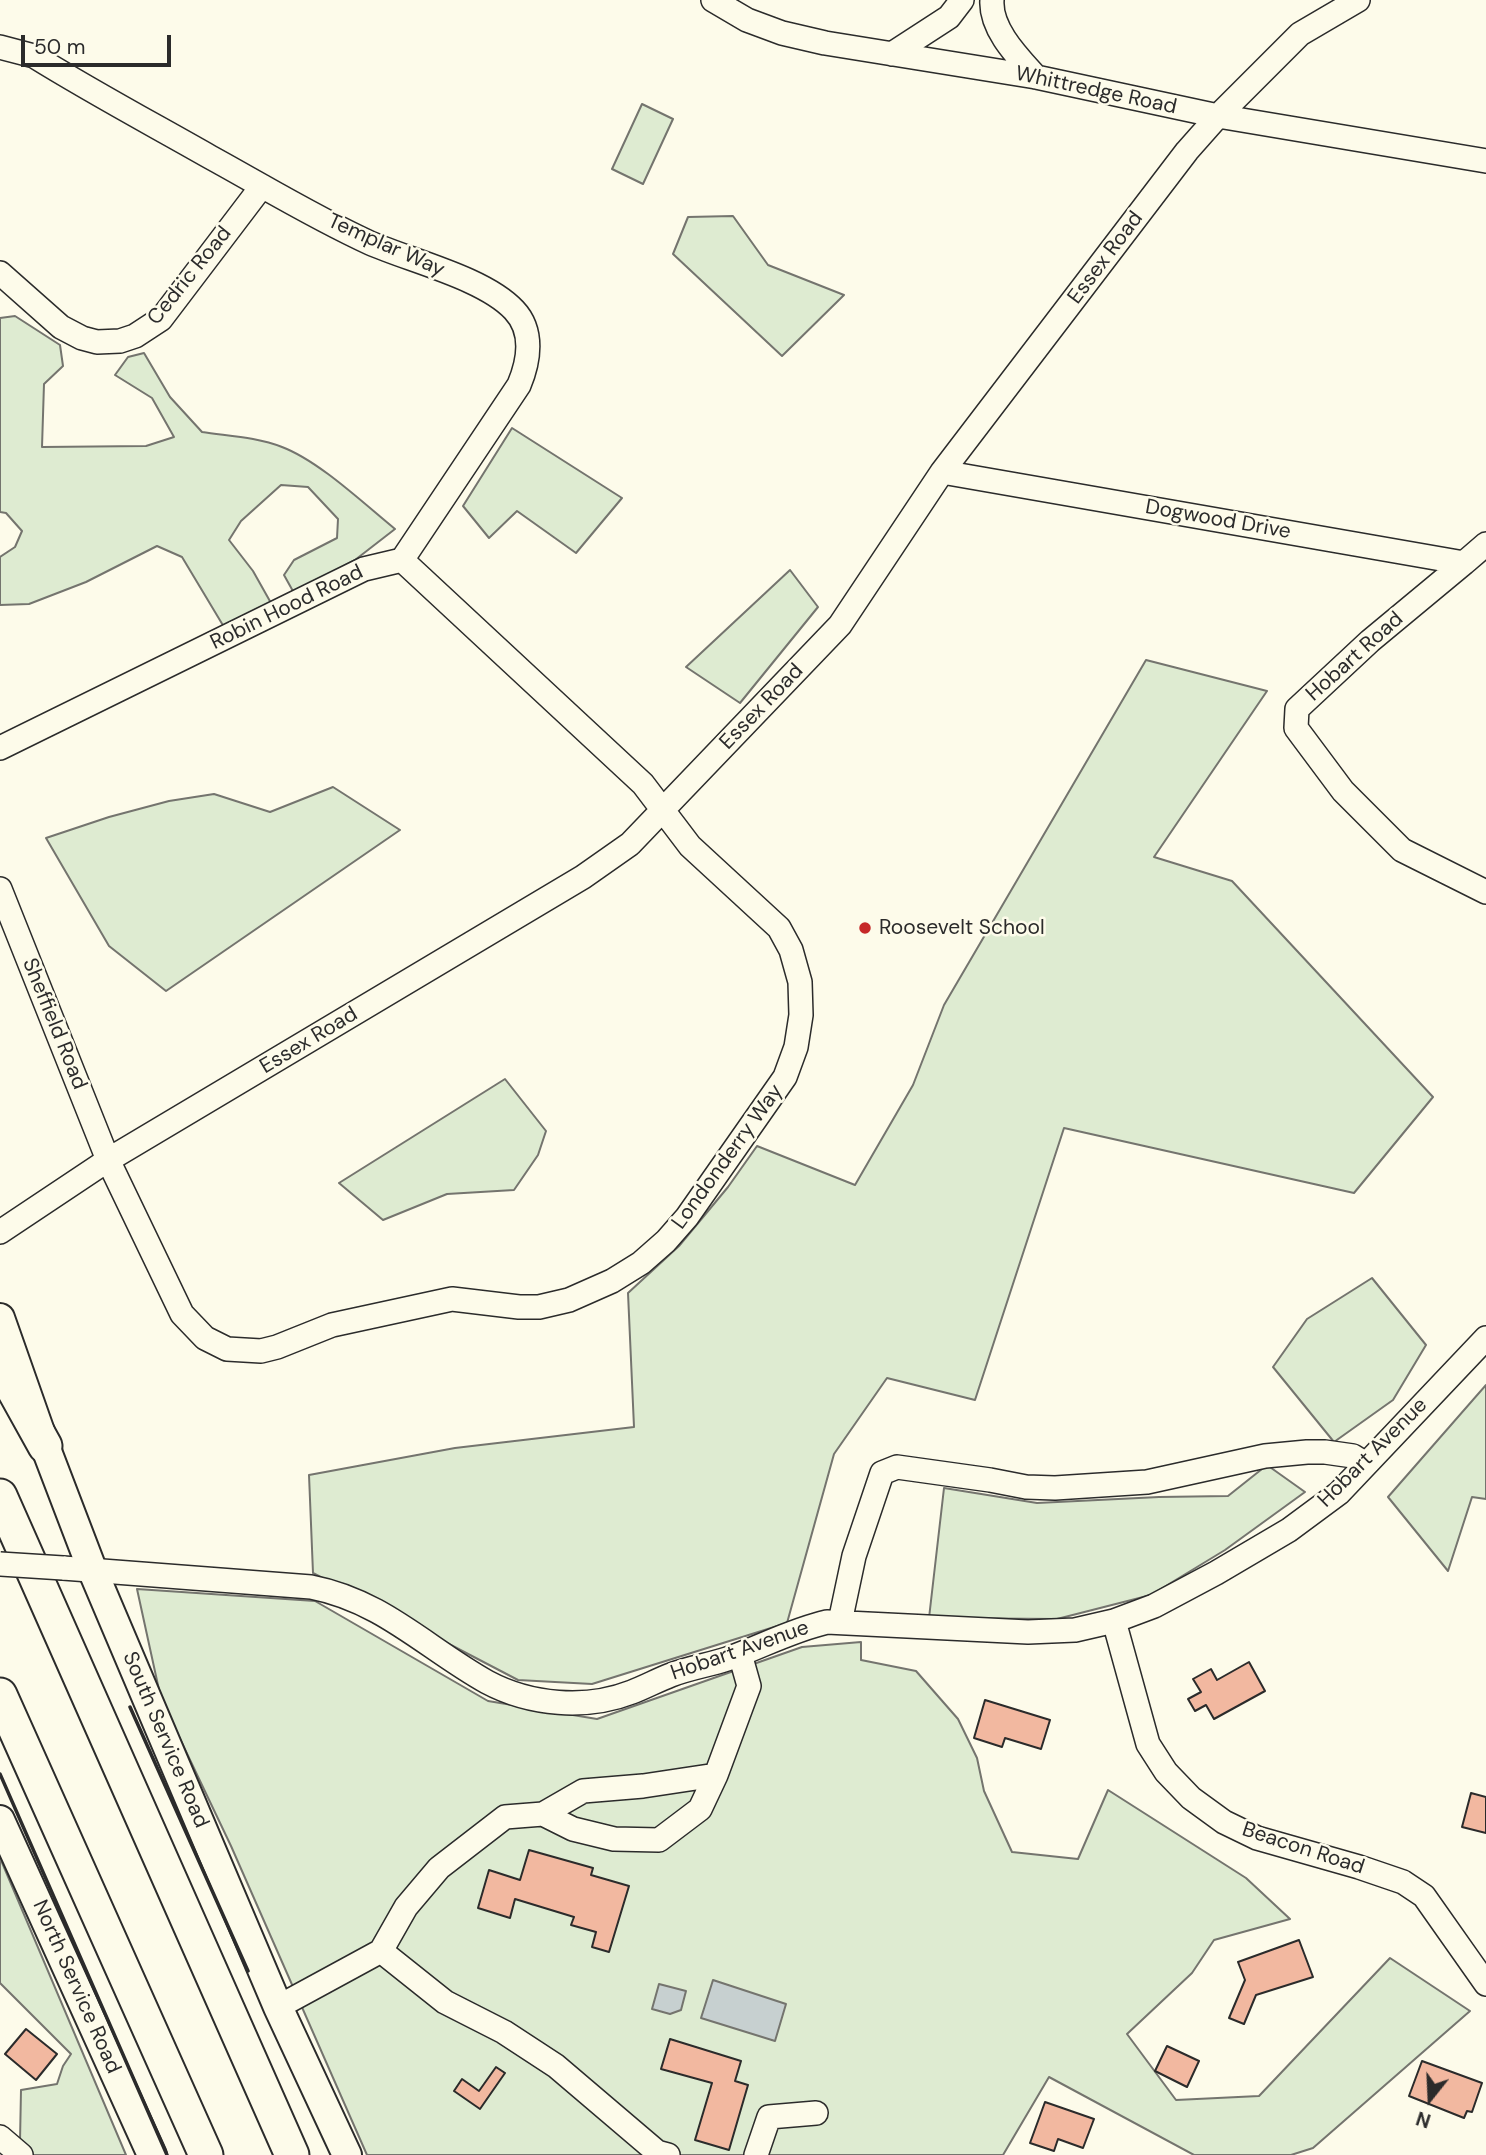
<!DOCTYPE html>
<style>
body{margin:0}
#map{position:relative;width:1486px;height:2155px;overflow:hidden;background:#fdfbea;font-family:"DM Sans",sans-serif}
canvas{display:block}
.north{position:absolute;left:1395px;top:2064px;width:70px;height:70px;-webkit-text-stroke:5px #fdfbea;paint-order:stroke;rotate:198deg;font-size:19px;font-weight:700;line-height:28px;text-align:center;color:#2b2b2b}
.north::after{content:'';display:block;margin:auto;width:24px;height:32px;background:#2b2b2b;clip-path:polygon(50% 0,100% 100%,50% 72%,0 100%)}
.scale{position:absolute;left:21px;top:35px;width:150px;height:32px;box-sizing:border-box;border:4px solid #2b2b2b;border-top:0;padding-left:9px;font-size:21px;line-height:24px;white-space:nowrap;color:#2b2b2b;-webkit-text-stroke:5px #fdfbea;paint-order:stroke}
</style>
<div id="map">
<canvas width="1486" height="2155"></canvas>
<div class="north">N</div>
<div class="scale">50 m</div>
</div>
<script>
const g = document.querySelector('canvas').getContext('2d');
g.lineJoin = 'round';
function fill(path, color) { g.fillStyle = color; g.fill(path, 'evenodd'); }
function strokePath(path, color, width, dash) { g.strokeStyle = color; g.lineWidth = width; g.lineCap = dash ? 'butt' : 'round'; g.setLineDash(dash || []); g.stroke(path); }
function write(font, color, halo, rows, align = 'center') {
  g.font = font + ' "DM Sans",sans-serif'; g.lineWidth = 5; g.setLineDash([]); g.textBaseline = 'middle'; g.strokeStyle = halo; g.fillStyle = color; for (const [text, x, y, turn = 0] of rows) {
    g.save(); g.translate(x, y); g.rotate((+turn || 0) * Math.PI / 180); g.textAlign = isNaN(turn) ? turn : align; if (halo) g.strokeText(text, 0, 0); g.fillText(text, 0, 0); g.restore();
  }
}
const green = new Path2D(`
 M642,104L673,119L643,184L612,169Z
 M733,216L768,265L844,295L782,356L673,254L688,217Z
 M15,316L60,345L63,366L44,384L42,447L146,446L174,437L152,398L115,375L128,357L144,353L170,397L202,432C228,436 257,437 282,447C319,461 363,503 395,529L355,560L294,593L284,575L294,560L337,538L338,519L308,487L281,485L241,521L229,540L253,571L271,603L224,627L182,557L157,546L86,582L29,604L0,605V557L15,547L22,531L6,513L0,512V318Z
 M512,428L622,498L576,553L517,511L489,538L463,506Z
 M790,570L818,607L740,703L686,667Z
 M1146,660L1267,691L1154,857L1232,881L1433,1097L1354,1193L1064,1128L975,1400L887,1378L834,1454L787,1623L592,1684L518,1680L313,1573L309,1475L455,1448L634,1427L628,1293L679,1246L728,1187L757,1146L855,1185L913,1085L944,1005Z
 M333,787L400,830L166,991L109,946L46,838L109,817L169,801L214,794L270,812Z
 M505,1079L546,1131L538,1155L514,1190L447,1194L383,1220L339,1183Z
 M1372,1278L1426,1345L1393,1400L1334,1442L1273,1367L1307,1319Z
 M1486,1385V1499L1472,1497L1448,1571L1388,1497Z
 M1267,1465L1305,1492L1225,1550L1151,1595L1057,1619L929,1618L944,1488L1037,1503L1159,1497L1228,1496Z
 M137,1589L315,1601L488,1701L597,1719L802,1647L861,1642V1660L916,1671L958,1719L977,1758L984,1791L1012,1852L1078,1859L1108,1790L1246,1878L1290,1919L1214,1940L1192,1973L1127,2034L1176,2100L1259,2096L1390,1958L1470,2011L1313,2148L1291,2155H1194L1049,2077L1003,2155H367L231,1846L161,1699Z
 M0,1858L126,2155H33L20,2141L21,2090L57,2084L63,2066L71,2054L0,1983Z`);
const water = new Path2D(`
 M713,1980L786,2004L775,2041L701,2018Z
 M659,1984L686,1991L681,2010L670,2014L652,2009Z`);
const building = new Path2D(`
 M1249,1662L1265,1691L1214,1719L1206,1705L1195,1711L1188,1699L1201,1692L1193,1679L1211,1669L1217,1680Z
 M985,1700L1050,1720L1041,1749L1005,1738L1002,1747L974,1738Z
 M1471,1793L1486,1797V1833L1462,1827Z
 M529,1850L593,1868L591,1875L629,1886L609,1952L592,1947L596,1932L571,1925L574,1917L515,1899L510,1918L478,1908L489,1870L520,1880Z
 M1299,1940L1313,1977L1256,1995L1244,2024L1229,2018L1245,1980L1238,1962Z
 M26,2029L57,2054L36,2080L5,2054Z
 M670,2039L741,2061L735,2081L748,2085L729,2150L695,2140L712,2083L661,2069Z
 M1167,2046L1199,2061L1187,2087L1155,2071Z
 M1422,2061L1482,2083L1472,2112L1467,2111L1464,2118L1409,2096Z
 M496,2067L505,2073L480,2109L454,2091L462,2079L479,2091Z
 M1045,2102L1094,2119L1083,2148L1058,2139L1054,2151L1030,2143Z`);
const minor = new Path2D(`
 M713,0L747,20L782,33L825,43L1036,77L1218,116L1486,161
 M992,0C990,29 1018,57 1036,77
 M0,47L34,56C92,92 152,124 210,157C263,186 315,218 370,243C411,261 484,278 514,310C534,331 529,361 519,385L402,560
 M892,54L949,17L962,0
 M0,273L61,327L82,338L97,342L120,341L135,336L161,319L262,186
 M942,472L1464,563L1486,544
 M1464,563L1370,641L1297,709L1296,728L1343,791L1402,850L1486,892
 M0,748L364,569L402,560L643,784L690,846L779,928L791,950L800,982L801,1015L796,1047L785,1077L687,1217L666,1241L641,1263L612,1281L569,1300L539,1307H519L452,1299L332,1325L277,1347L261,1351L227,1349L205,1338L182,1314L108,1160L0,889
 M0,1232L108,1160L583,877L630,844L840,625L942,472L1187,151L1218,116L1300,34L1358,0
 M63,1568L311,1587C383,1601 426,1648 487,1682C530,1705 586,1710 632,1692C645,1687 658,1680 671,1675C689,1668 709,1665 727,1659C761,1647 792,1630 827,1622L1028,1632L1075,1630L1114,1621L1154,1606L1216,1573L1289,1530L1339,1493L1486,1338
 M1114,1621L1148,1744L1166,1772L1191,1798L1224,1822L1257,1838L1359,1867L1403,1882L1424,1896L1486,1984
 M840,1622L854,1556L882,1473L897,1467L990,1480L1026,1487L1055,1488L1147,1482L1265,1456L1307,1452H1325L1353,1456L1366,1464
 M543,1814L573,1829L614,1839L659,1840L700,1809L716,1775
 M381,1951L406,1907L439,1868L505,1817L543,1814L583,1791L643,1786L716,1775L749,1686L740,1654
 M278,2007L381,1951L445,2002L504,2032L556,2066L657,2152L668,2155
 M0,2137L21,2155
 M756,2155L769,2117L816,2113`);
const major = new Path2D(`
 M0,1318L45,1446L92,1569L278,2007L347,2155
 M0,1820L152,2155`);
const highway = new Path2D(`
 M0,1365L45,1446
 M0,1496L292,2155
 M0,1695L206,2155`);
const minorBridge = new Path2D(`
 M0,1564L63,1568`);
const wall = new Path2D(`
 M130,1707L248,1971
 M0,1774L167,2155`);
const markers = [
 [865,928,7,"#c62828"]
];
const streetNames = [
 ["Whittredge Road",1096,91,12],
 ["Templar Way",386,246,24],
 ["Essex Road",1106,258,-53],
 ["Cedric Road",190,276,-51],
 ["Dogwood Drive",1218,520,10],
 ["Robin Hood Road",287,608,-26],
 ["Hobart Road",1355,657,-42],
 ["Essex Road",762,707,-46],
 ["Sheffield Road",54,1024,68],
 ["Essex Road",309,1041,-31],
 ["Londonderry Way",728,1157,-54],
 ["Hobart Avenue",1373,1453,-45],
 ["Hobart Avenue",740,1651,-19],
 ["South Service Road",165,1740,67],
 ["Beacon Road",1303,1849,18],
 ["North Service Road",76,1987,66]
];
const poiNames = [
 ["Roosevelt School",879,928]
];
fill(green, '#deebd1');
strokePath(green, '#74746e', 2);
fill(water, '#c7d0d0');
strokePath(water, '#74746e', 2);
fill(building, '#f2b8a0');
strokePath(building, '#2b2b2b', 2);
strokePath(minor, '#2b2b2b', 26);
strokePath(major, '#2b2b2b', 32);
strokePath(highway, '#2b2b2b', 37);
strokePath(minor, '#fdfbea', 23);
strokePath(major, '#fdfbea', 28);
strokePath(highway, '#fdfbea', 33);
strokePath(minorBridge, '#2b2b2b', 26, []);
strokePath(minorBridge, '#fdfbea', 23);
strokePath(wall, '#2b2b2b', 3.5);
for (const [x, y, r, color] of markers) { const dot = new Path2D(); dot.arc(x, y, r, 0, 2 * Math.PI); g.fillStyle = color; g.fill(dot); strokePath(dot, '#fdfbea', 2.5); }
write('21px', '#2b2b2b', '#fdfbea', streetNames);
write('21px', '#2b2b2b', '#fdfbea', poiNames, 'left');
</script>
